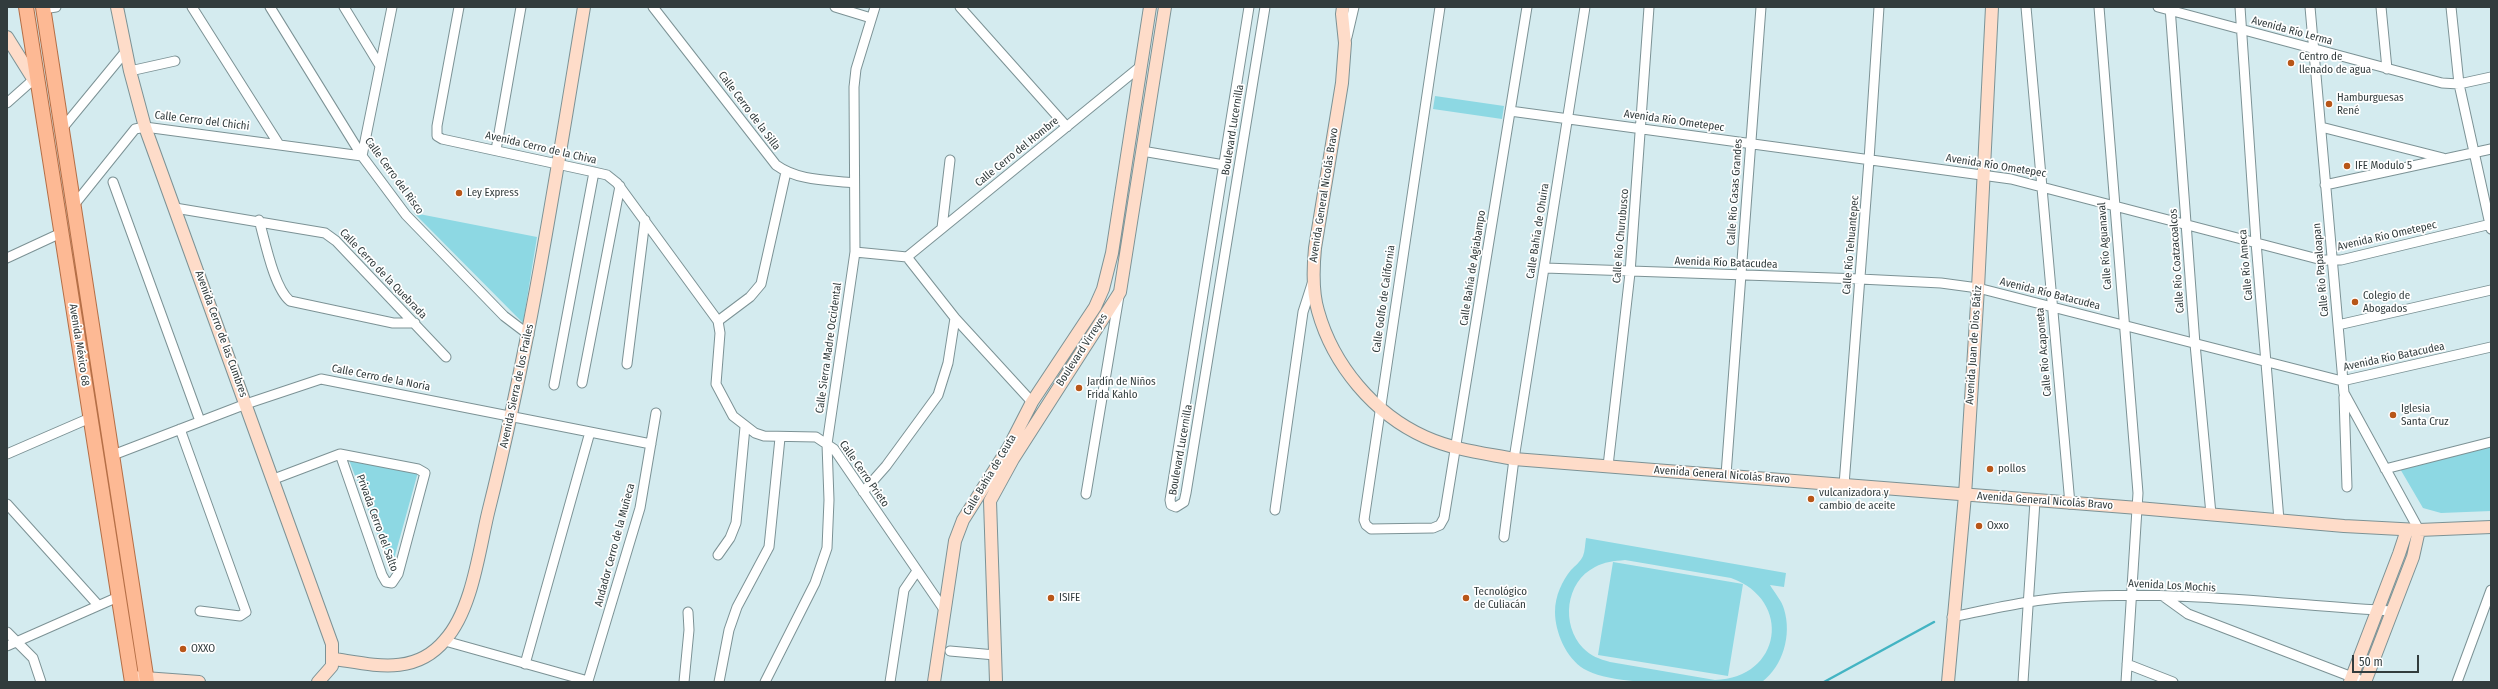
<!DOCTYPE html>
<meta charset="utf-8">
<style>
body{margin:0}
#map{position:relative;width:2498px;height:689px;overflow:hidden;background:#d4ebef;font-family:"Fira Sans Condensed",sans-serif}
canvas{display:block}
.frame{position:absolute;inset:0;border:8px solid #323c3d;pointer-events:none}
.scale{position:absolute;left:2352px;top:655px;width:67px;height:18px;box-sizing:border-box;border:2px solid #323c3d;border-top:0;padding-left:5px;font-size:12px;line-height:14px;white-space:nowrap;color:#323c3d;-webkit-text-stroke:3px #fff;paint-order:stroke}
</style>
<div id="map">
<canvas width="2498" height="689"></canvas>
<div class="frame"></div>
<div class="scale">50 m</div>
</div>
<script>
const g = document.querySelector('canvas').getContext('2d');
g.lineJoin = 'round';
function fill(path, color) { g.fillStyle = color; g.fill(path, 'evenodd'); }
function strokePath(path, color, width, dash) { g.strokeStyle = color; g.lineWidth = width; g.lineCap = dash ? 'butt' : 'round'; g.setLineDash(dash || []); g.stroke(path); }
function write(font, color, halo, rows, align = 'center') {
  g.font = font + ' "Fira Sans Condensed",sans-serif'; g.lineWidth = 3.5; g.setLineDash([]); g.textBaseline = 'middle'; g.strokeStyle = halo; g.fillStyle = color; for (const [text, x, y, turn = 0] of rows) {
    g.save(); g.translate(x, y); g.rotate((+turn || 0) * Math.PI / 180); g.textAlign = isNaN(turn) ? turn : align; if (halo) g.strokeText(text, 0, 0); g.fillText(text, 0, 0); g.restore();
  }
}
const green = new Path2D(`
 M1435,96L1504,106L1502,119L1433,109Z
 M414,213L537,237L523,323Z
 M2491,445V511L2441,513L2423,508L2399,467Z
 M349,460L418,472L391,570Z
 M1586,538L1786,573L1784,587L1770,585C1774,592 1782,601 1784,609C1792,635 1783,666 1762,682C1720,682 1618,689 1584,669C1566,658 1555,632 1555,612C1555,596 1562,581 1571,570C1575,566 1581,561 1583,556C1585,551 1585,544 1586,538ZM1625,560L1731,578C1793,600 1782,678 1715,680L1610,662C1599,659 1591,656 1583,648C1561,625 1565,582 1595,567C1604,562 1614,561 1625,560Z
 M1613,562L1743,584L1728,676L1598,655Z`);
const stream = new Path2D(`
 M1824,682L1934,622`);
const street = new Path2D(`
 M192,7L278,143
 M270,7L362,156L406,215L504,316L529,335
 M344,7L380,66
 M459,7L437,126V136L442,139L594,172L607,175L617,183L718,321L720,333L716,384L733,416L755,433L764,436L816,437L834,449L945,611
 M653,7L776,165C798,181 827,180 854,183
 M835,7L871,18
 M960,7L1067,127
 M1249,7L1170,500L1171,505L1176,507L1184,502L1186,493L1265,7
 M1440,7L1364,520L1366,525L1371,529L1433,528L1440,525L1444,518L1527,7
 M2026,7L2070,504
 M2099,7L2138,493L2126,682
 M2158,7L2442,83L2459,84L2491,77
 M2170,7L2195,344L2211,514
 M2240,7L2256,242L2279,520
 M2310,7L2344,393L2419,530
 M2381,7L2387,69
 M2451,7L2459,84L2491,229
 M43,9L56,7
 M1347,37L1354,7
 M130,71L175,61
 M7,103L34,79
 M1510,111L2011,179L2322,260H2341L2491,224
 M2321,127L2443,158
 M61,130L126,51
 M496,150L521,7
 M1142,151L1224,165
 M362,156L392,7
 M113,182L200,421
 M2325,185L2491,149
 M74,205L135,129L145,127L362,156
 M175,208L325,233L336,241L446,357
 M259,220C265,241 274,288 290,301L393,323H415
 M942,228L950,160
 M855,252L907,257
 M907,257L1141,66
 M907,257L955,318L1032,402
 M7,258L61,233
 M1545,268L1860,279L1941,283L1978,288L2342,381L2491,347
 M718,321L750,297L761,284L786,172
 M2338,325L2491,290
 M627,364L645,220
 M582,383L620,186
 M554,385L594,172
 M2344,397L2347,487
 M180,429L246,612L240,616L200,611
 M7,454L90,418
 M340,454L418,469L425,473L398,574L392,583L386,582L382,575Z
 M113,455L246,404L321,379L651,444
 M1608,466L1630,273L1649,7
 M2385,469L2491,442
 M1726,475L1761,7
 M274,479L340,454
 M1844,485L1869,160L1879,7
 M863,492L886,466L938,395L948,363L955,318
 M1086,494L1119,296
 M7,504L98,605
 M1275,510L1303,312L1312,284
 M1504,537L1514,459L1585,7
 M718,555L730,538L736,523L745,427
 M2163,596L2188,614L2365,682
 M1952,617C1992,609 2033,599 2074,597C2180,590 2287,605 2392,611
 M7,632L33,658L41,682
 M445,641L588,681L640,508L656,413
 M7,646L118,597
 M950,651L995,655
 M525,664L590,432
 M2127,664L2173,682
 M684,682L689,630L688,612
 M719,682L729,630L737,607L769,547L780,438
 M765,682L815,583L827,548L829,500L827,444L855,252L854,87L856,69L875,7
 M890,682L904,590L917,571
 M2023,682L2035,501
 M2457,682L2491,590`);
const secondary = new Path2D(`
 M117,7L130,71L145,127L332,644V666L318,682
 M1343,7L1342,14L1345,43L1342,83L1315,248C1313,269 1312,291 1318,311C1333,365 1374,414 1425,437C1454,450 1483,453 1514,459L2138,508L2344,526L2419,530L2491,527
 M7,37L37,85
 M334,659C375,665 415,676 445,640C472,610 479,551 488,513C530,346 556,176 584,7
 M131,677L199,682
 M934,682L955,541L963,520L1009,447L1032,402L1095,307L1103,289L1112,253L1150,7
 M996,682L990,501L1013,459L1120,292L1165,7
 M1948,682L1965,495L1978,288L1992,7
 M2350,682L2399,554L2407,530
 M2365,682L2413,557L2419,530`);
const primary = new Path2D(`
 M26,7L132,682
 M43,7L147,682`);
const markers = [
 [2291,63,4,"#b85618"],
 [2329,104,4,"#b85618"],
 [2347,166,4,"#b85618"],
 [459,193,4,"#b85618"],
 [2355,302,4,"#b85618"],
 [1079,388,4,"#b85618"],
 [2393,415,4,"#b85618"],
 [1990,469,4,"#b85618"],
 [1811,499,4,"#b85618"],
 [1979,526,4,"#b85618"],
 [1051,598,4,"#b85618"],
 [1466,598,4,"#b85618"],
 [183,649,4,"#b85618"]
];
const streetNames = [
 ["Avenida Río Lerma",2292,31,15],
 ["Calle Cerro de la Silla",749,111,53],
 ["Calle Cerro del Chichi",202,121,7],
 ["Avenida Río Ometepec",1674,121,8],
 ["Boulevard Lucernilla",1233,130,-81],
 ["Avenida Cerro de la Chiva",541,148,13],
 ["Calle Cerro del Hombre",1017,152,-39],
 ["Avenida Río Ometepec",1996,166,9],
 ["Calle Cerro del Risco",394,176,54],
 ["Calle Río Casas Grandes",1735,192,-86],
 ["Avenida General Nicolás Bravo",1324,195,-81],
 ["Calle Bahía de Ohuira",1538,231,-81],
 ["Calle Río Churubusco",1621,236,-85],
 ["Avenida Río Ometepec",2387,236,-13],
 ["Calle Río Tehuantepec",1851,245,-85],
 ["Calle Río Aguanaval",2105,246,-94],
 ["Calle Río Coatzacoalcos",2177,261,-94],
 ["Avenida Río Batacudea",1726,263,2],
 ["Calle Río Ameca",2246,265,-95],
 ["Calle Bahía de Agiabampo",1473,268,-81],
 ["Calle Río Papaloapan",2321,270,-95],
 ["Calle Cerro de la Quebrada",383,274,46],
 ["Avenida Río Batacudea",2050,294,14],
 ["Calle Golfo de California",1384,299,-82],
 ["Avenida Cerro de las Cumbres",221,334,70],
 ["Avenida México 68",79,345,81],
 ["Avenida Juan de Dios Bátiz",1974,345,-86],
 ["Calle Sierra Madre Occidental",829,348,-82],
 ["Boulevard Virreyes",1082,350,-57],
 ["Calle Río Acaponeta",2044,352,-95],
 ["Avenida Río Batacudea",2394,357,-12],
 ["Calle Cerro de la Noria",381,378,11],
 ["Avenida Sierra de los Frailes",517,386,-78],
 ["Boulevard Lucernilla",1181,450,-80],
 ["Calle Cerro Prieto",864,474,55],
 ["Calle Bahía de Ceuta",990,475,-59],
 ["Avenida General Nicolás Bravo",1722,475,4],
 ["Avenida General Nicolás Bravo",2045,501,4],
 ["Privada Cerro del Salto",377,523,70],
 ["Andador Cerro de la Muñeca",615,545,-75],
 ["Avenida Los Mochis",2172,586,3]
];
const poiNames = [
 ["Centro de",2299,57],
 ["llenado de agua",2299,70],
 ["Hamburguesas",2337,98],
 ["René",2337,111],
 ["IFE Modulo 5",2355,166],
 ["Ley Express",467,193],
 ["Colegio de",2363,296],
 ["Abogados",2363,309],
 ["Jardín de Niños",1087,382],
 ["Frida Kahlo",1087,395],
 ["Iglesia",2401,409],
 ["Santa Cruz",2401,422],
 ["pollos",1998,469],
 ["vulcanizadora y",1819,493],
 ["cambio de aceite",1819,506],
 ["Oxxo",1987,526],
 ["Tecnológico",1474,592],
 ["de Culiacán",1474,605],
 ["ISIFE",1059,598],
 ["OXXO",191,649]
];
fill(green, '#8dd8e3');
strokePath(stream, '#43b4c3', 2.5);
strokePath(street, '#7c9295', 11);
strokePath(secondary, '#7c9295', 14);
strokePath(primary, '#b56f47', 16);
strokePath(street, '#fff', 9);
strokePath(secondary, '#fedcc9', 12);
strokePath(primary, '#fdb994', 14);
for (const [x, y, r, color] of markers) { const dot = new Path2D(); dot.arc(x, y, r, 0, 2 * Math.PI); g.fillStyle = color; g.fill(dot); strokePath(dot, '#fff', 1.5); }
write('11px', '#323c3d', '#fff', streetNames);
write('11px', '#323c3d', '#fff', poiNames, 'left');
</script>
